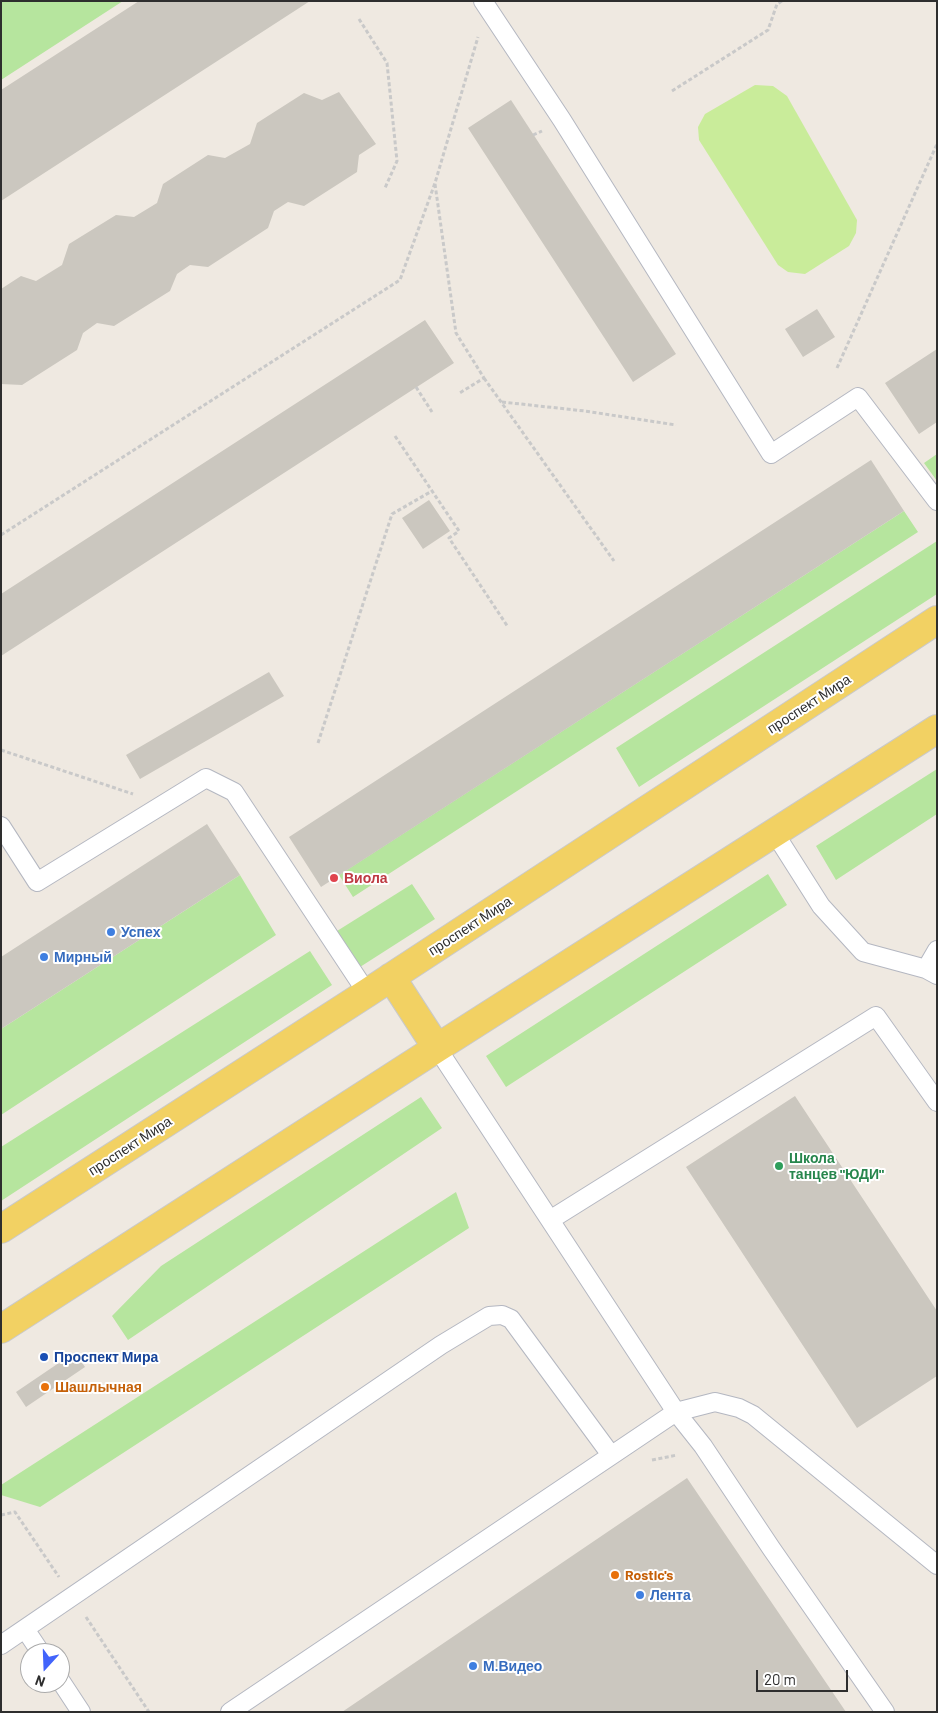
<!DOCTYPE html>
<meta charset="utf-8">
<style>
body{margin:0}
#map{position:relative;width:938px;height:1713px;overflow:hidden;background:#efe9e1;font-family:Barlow,sans-serif}
canvas{display:block}
.frame{position:absolute;inset:0;border:2px solid #2e2e2e;pointer-events:none}
.north{position:absolute;left:20px;top:1643px;width:50px;height:50px;box-sizing:border-box;background:#fff;border:1px solid #ababab;border-radius:50%;rotate:200deg;font-size:14px;font-weight:700;line-height:20px;text-align:center;color:#2e2e2e}
.north::after{content:'';display:block;margin:auto;width:18px;height:22px;background:#4264fb;clip-path:polygon(50% 0,100% 100%,50% 72%,0 100%)}
.scale{position:absolute;left:756px;top:1670px;width:92px;height:22px;box-sizing:border-box;border:2px solid #2e2e2e;border-top:0;padding-left:6px;font-size:15px;line-height:18px;white-space:nowrap;color:#2e2e2e;-webkit-text-stroke:4px #fff;paint-order:stroke}
</style>
<div id="map">
<canvas width="938" height="1713"></canvas>
<div class="frame"></div>
<div class="north">N</div>
<div class="scale">20 m</div>
</div>
<script>
const g = document.querySelector('canvas').getContext('2d');
g.lineJoin = 'round';
function fill(path, color) { g.fillStyle = color; g.fill(path, 'evenodd'); }
function strokePath(path, color, width, dash) { g.strokeStyle = color; g.lineWidth = width; g.lineCap = dash ? 'butt' : 'round'; g.setLineDash(dash || []); g.stroke(path); }
function write(font, color, halo, rows, align = 'center') {
  g.font = font + ' Barlow,sans-serif'; g.lineWidth = 4; g.setLineDash([]); g.textBaseline = 'middle'; g.strokeStyle = halo; g.fillStyle = color; for (const [text, x, y, turn = 0] of rows) {
    g.save(); g.translate(x, y); g.rotate((+turn || 0) * Math.PI / 180); g.textAlign = isNaN(turn) ? turn : align; if (halo) g.strokeText(text, 0, 0); g.fillText(text, 0, 0); g.restore();
  }
}
const green = new Path2D(`
 M1,1H123L1,80Z
 M937,454V481L924,463Z
 M904,511L918,532L353,897L339,875Z
 M937,541V594L639,787L616,748Z
 M937,769V814L836,880L816,846Z
 M768,874L787,905L506,1087L486,1056Z
 M240,875L276,935L1,1115V1029Z
 M412,884L435,919L360,967L337,931Z
 M310,951L332,985L1,1201V1147Z
 M421,1097L442,1128L128,1340L112,1316L161,1266Z
 M456,1192L469,1228L40,1507L1,1495V1485Z`);
const pitch = new Path2D(`
 M755,85L773,86L787,96L857,220L856,233L849,246L805,274L788,272L778,265L699,140L698,127L705,114Z`);
const building = new Path2D(`
 M139,1H310L1,201V90Z
 M339,92L376,144L359,155L357,172L304,206L288,202L274,211L268,228L208,267L190,265L177,274L170,291L114,326L97,323L83,333L77,350L22,385L1,384V289L21,276L36,281L62,265L69,244L116,215L134,217L157,203L163,184L208,155L225,158L250,144L257,123L304,93L322,100Z
 M511,100L676,354L633,382L468,128Z
 M817,309L835,337L803,357L785,329Z
 M425,320L454,363L1,656V594Z
 M937,349V422L919,434L885,383Z
 M871,460L904,511L321,887L289,837Z
 M429,500L450,531L423,549L402,518Z
 M269,672L284,696L140,779L126,755Z
 M207,824L240,875L1,1029V957Z
 M795,1096L937,1311V1376L857,1428L686,1167Z
 M75,1352L85,1367L26,1407L16,1392Z
 M687,1478L846,1712H342Z`);
const path = new Path2D(`
 M359,19L387,63L397,161L385,188
 M672,91L768,30L777,4L782,1
 M533,135L542,131
 M435,184L456,333L484,378L458,394
 M837,368L937,144
 M484,378L614,561
 M416,387L432,412
 M502,402L585,411L676,425
 M395,436L459,531L449,538L508,627
 M1,535L400,280L435,183L478,37
 M318,743L392,514L432,491
 M1,750L133,794
 M652,1460L677,1455
 M1,1515L15,1512L59,1577
 M86,1617L149,1712`);
const service = new Path2D(`
 M483,1L562,120L771,454L858,397L937,501
 M1,826L37,882L206,778L234,792L367,993
 M774,832L821,906L863,952L926,969L937,975
 M926,969L937,950
 M437,1048L676,1412L715,1402L739,1408L753,1415L937,1565
 M550,1220L876,1016L937,1102
 M25,1629L41,1653
 M1,1645L441,1345L489,1316L502,1315L511,1319L611,1455
 M60,1680L81,1712
 M230,1712L676,1412L703,1446L771,1548L885,1712`);
const primary = new Path2D(`
 M391,977L437,1048
 M1,1229L367,993L937,620
 M1,1329L437,1048L937,729`);
const markers = [
 [334,878,5,"#e0444e"],
 [111,932,5,"#3f7fe0"],
 [44,957,5,"#3f7fe0"],
 [779,1166,5,"#2e9e5b"],
 [44,1357,5,"#1a4fb4"],
 [45,1387,5,"#e8710a"],
 [615,1575,5,"#e8710a"],
 [640,1595,5,"#3f7fe0"],
 [473,1666,5,"#3f7fe0"]
];
const streetNames = [
 ["проспект Мира",809,704,-33],
 ["проспект Мира",470,926,-33],
 ["проспект Мира",130,1146,-33]
];
const healthNames = [
 ["Виола",344,878]
];
const shopNames = [
 ["Успех",121,932],
 ["Мирный",54,957],
 ["Лента",650,1595],
 ["М.Видео",483,1666]
];
const leisureNames = [
 ["Школа",789,1158],
 ["танцев \"ЮДИ\"",789,1174]
];
const transitNames = [
 ["Проспект Мира",54,1357]
];
const foodNames = [
 ["Шашлычная",55,1387],
 ["Rostic's",625,1575]
];
fill(green, '#b6e59e');
fill(pitch, '#c9ec9a');
fill(building, '#cbc7bf');
strokePath(service, '#b4b7c1', 20);
strokePath(primary, '#c9c9c9', 30);
strokePath(path, '#c9c9c9', 3, [4, 2.5]);
strokePath(service, '#fff', 18);
strokePath(primary, '#f2d163', 28);
for (const [x, y, r, color] of markers) { const dot = new Path2D(); dot.arc(x, y, r, 0, 2 * Math.PI); g.fillStyle = color; g.fill(dot); strokePath(dot, '#fff', 2); }
write('14px', '#2e2e2e', '#fff', streetNames);
write('bold 14px', '#be3a42', '#fff', healthNames, 'left');
write('bold 14px', '#366cbe', '#fff', shopNames, 'left');
write('bold 14px', '#27864d', '#fff', leisureNames, 'left');
write('bold 14px', '#164399', '#fff', transitNames, 'left');
write('bold 14px', '#c56008', '#fff', foodNames, 'left');
</script>
